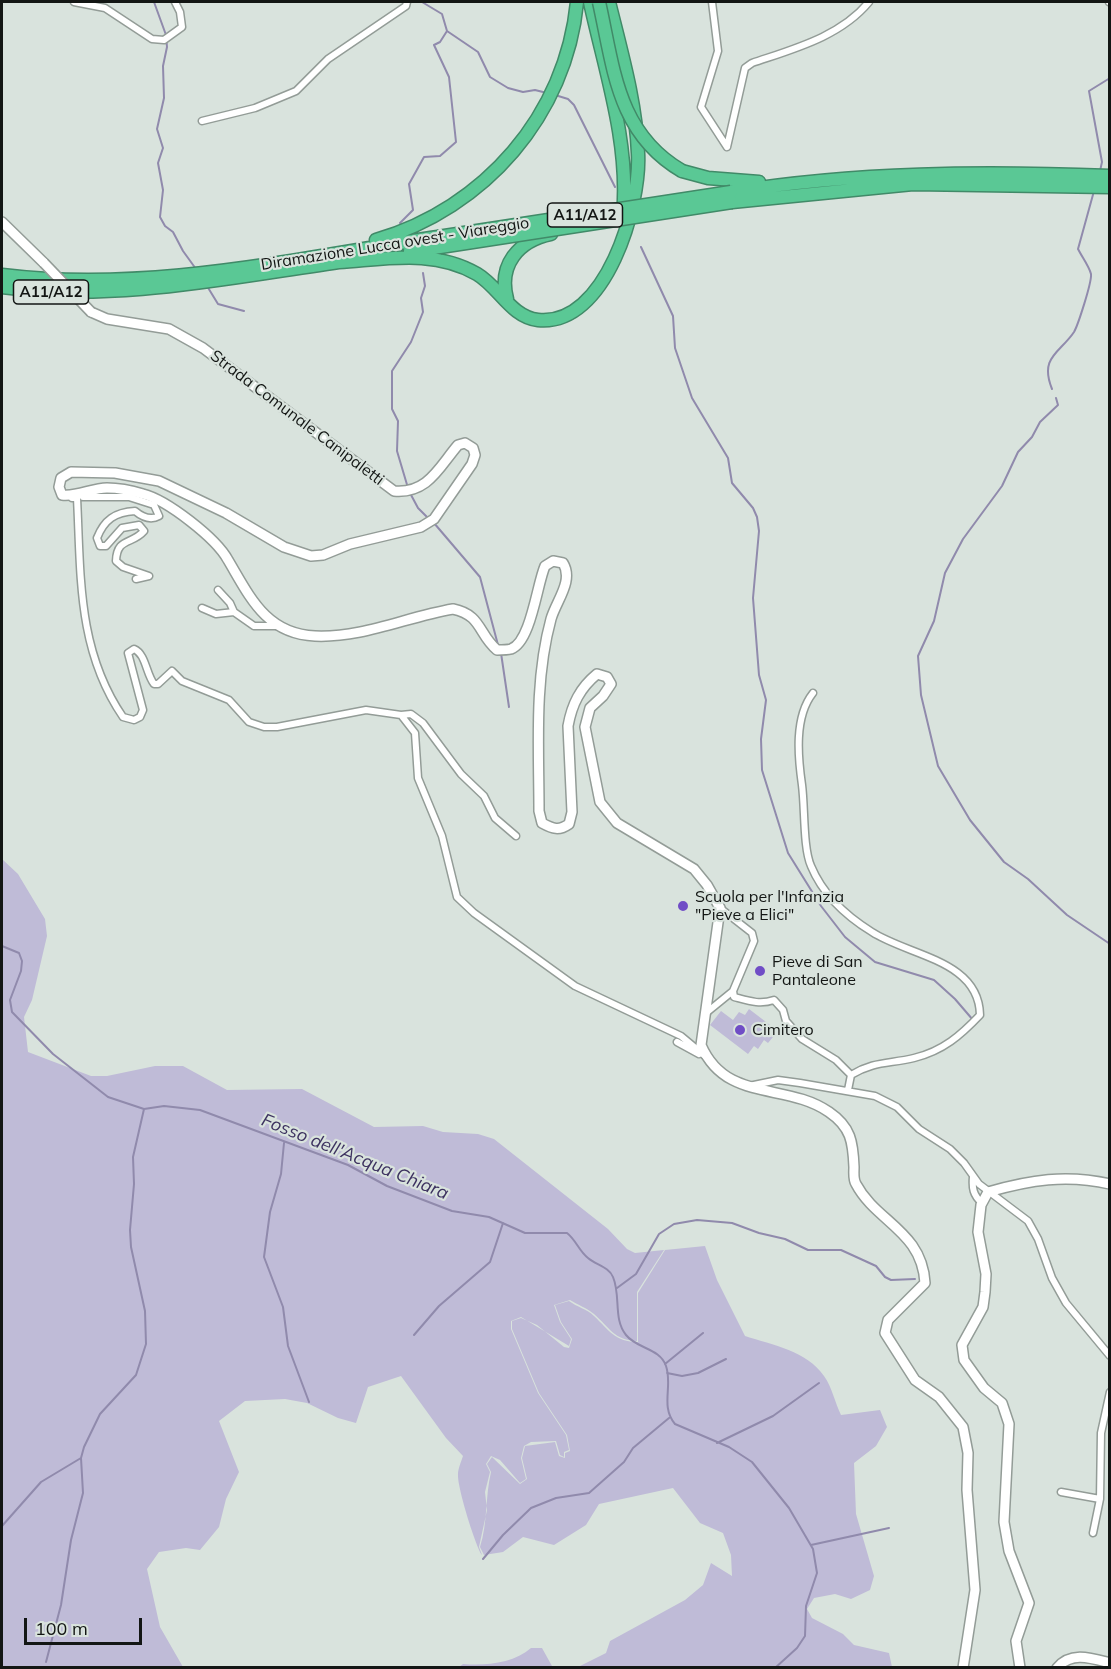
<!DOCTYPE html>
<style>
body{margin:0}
#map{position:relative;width:1111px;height:1669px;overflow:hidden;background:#d9e3dd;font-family:Mulish,sans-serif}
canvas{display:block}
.frame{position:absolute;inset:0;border:3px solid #131614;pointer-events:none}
.scale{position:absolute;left:24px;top:1618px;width:118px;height:27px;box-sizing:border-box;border:3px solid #131614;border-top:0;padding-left:8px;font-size:18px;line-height:21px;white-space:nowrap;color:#131614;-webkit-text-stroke:4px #d9e3dd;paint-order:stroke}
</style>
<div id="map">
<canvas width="1111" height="1669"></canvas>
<div class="frame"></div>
<div class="scale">100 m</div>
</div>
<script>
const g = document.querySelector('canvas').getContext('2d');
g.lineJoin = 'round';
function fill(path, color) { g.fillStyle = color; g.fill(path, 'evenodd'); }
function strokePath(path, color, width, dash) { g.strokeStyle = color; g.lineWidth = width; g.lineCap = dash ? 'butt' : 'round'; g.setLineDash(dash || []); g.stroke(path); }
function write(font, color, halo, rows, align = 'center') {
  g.font = font + ' Mulish,sans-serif'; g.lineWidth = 4.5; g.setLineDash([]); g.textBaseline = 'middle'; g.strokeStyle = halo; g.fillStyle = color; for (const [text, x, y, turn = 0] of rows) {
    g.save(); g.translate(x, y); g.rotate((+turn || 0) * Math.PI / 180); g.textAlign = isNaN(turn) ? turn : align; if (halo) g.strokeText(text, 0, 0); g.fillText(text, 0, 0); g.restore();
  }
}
const green = new Path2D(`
 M2,859L18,874L45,919L47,936L32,1000L24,1017L28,1052L91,1076H107L155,1066H183L227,1090L302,1089L374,1127L423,1126L443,1132L478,1134L494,1139L608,1229L627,1249L635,1253L664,1250L637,1292V1341C615,1341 609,1327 594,1314C587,1308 578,1305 570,1300L554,1305L560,1322L571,1339L569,1346L521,1317L511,1321V1329L538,1393L566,1435L569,1450L564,1452V1457L560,1455L556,1441L531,1442L524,1446L521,1458L526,1479L520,1483L500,1460L491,1456L486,1464L490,1472L485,1492L487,1510L479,1547L482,1555C476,1547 457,1487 458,1474C458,1469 461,1462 463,1456L446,1438L401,1376L368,1387L356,1423L338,1418L307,1403L285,1399L245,1401L219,1421L239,1472L226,1499L219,1527L200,1550L186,1548L159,1552L147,1569L160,1627L183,1667H2Z
 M749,1009L770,1025L765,1032L773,1037L768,1043L764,1040L758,1049L754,1046L748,1054L710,1025L721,1011L733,1020L739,1012L745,1015Z
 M705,1246L717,1280L745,1336C773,1345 807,1351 824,1376C832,1387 835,1403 841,1415L880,1410L887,1427L876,1446L854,1463L856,1514L874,1576L870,1590L851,1599L835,1594L814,1598L807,1609L812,1618L843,1634L854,1645L889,1653L892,1667H578L606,1653L610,1641L685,1600L703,1585L711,1563L732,1576L731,1555L723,1533L700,1523L673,1488L599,1504L586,1525L554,1545L523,1537L503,1552L484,1555L480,1547C488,1522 485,1497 491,1472L487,1464L492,1457L520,1484L527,1479L522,1458L525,1446L555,1442L559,1456L565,1458V1453L570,1451L567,1435L539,1393L512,1329V1321L521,1318L537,1325L564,1347L569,1348L572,1339L561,1322L555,1305L569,1301C577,1307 587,1309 594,1316C609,1330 615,1342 638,1342V1293L665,1250Z
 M531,1648H542L552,1666L561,1667H459L463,1664C486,1666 514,1663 531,1648Z`);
const stream = new Path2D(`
 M154,2L166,35L167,47L163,66L164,98L157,129L163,148L158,163L163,190L160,217L165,226L173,232L183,251L196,269
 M422,2L442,14L447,31L478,52L490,77L508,88L523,92L535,90L547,93
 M555,95L568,99L574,105L615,187
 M1100,171L1102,162L1089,91L1110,78
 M400,223L413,210L409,184L424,157L440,156L456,142L449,77L434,45L440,42L447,31
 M641,247L673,316L675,348L692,398L728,458L732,483L753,508L757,517L759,531L753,598L759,675L766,700L761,739L762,770L788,853L821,906L845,937L875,962L934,980L955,999L973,1020
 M207,286L218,304L244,311
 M1052,389C1039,357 1060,353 1074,332C1078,325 1092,282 1091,274C1089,266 1082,257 1078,249L1094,191
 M1056,398L1058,405L1040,422L1032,437L1018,452L1002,486L963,539L945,573L934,621L918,656L921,695L938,766L970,820L1004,862L1028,879L1067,915L1110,944
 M408,488L397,451L398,421L392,409V371L411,342L423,312L421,298L425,286L423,273
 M410,493L418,508L430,520
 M434,523L480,577L498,645
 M501,653L509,707
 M2,946L19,953L22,961L21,971L10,1000L12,1012L53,1054L108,1097L144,1109L164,1106L200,1110L348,1165L387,1186L452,1211L489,1217L525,1233H567C576,1240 579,1251 588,1258C596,1265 609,1267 613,1277C621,1296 613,1319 626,1335C637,1349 660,1348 666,1366C673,1386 660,1406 675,1424L729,1447L752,1462L789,1508L813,1549L817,1573L806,1606L805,1636L797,1648L775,1668
 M284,1143L281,1174L270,1212L264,1257L283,1307L288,1346L309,1402
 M617,1288L636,1274L659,1234L674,1224L697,1220L732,1223L759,1233L785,1239L808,1250H841L876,1266L885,1277L891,1280L915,1279
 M414,1335L439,1306L490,1262L503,1223
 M665,1364L703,1333
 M667,1373L682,1376L698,1373L726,1359
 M717,1443L773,1416L819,1383
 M2,1526L41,1482L81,1458
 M811,1545L889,1528
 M483,1559L503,1535L531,1508L556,1498L589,1493L624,1462L633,1448L669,1418
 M46,1662L61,1605L71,1540L83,1493L81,1458L84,1447L100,1414L136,1375L146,1344L145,1311L131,1247L130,1230L134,1184L133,1157L144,1109`);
const street = new Path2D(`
 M74,2L105,8L152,39L164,40L182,27L180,12L175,2
 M712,2L718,51L701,107L727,147
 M1109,2H1110
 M202,121L255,108L296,91L328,59L406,6L407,2
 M727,147L745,68L752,63C793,49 840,37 869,2
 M83,497H129L154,505L159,516C150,521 141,516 135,511C115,512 104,520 97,538L100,546H106L122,528L139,525L144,531C132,545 117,537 116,561L123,567L149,576L136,579
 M72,498H77C81,575 77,650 123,717L134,720L140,717L143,710L128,653L134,649C146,654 146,674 154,684H158L172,671L182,681L229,700L249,722L264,727H277L366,710L401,715L415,733L418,778L442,836L457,897L474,913L575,986L681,1036L705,1056
 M218,590L230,603L234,612
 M202,608L216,614L234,612L254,626H277
 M813,693C794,717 798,757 802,785C805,808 803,848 811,866C823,895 846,916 872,932C909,956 979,960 980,1015C961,1035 943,1051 914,1058C889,1064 874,1061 851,1075
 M401,715L411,714L423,723L461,774L484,796L495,818L516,836
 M733,991L734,997C749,1001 760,1005 774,1000L783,1010L786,1021L802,1039L836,1060L851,1075L848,1090
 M706,1013L733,991L754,941L752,933L720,908
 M677,1042L699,1054
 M749,1086L778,1080L800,1083L875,1096L897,1107L919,1129L950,1149L964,1163L979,1184L1028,1221L1038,1239L1052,1278L1066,1303L1110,1356
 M973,1177C972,1188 973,1195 982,1203
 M1061,1492L1100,1499L1101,1433L1110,1392
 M1093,1533L1100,1499`);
const secondary = new Path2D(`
 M2,222L44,263
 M91,312L107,319L169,329L203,348L394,491C428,494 439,467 458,445L465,443L473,448L475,455L472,464L434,519L421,527L350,544L323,555L311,556L284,547L226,513L159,481L115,473L71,472L61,478L59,487L62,495C77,497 92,488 107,488C118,488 133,491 143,494C167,500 216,538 228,560C250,597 266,634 315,636C363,638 406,617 453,609C482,615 478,634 497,650C501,650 507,650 511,649C531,642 537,584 545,566L553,561L563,563C574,581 556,601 551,619C534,681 539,747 539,811L542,823C553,829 559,831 569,824L572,812L568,726C572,704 580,688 597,674L607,677L611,684L603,696L590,708L585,727L600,802L617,823L694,869L707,885L720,908L701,1045C726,1103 786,1082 829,1112C851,1127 853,1142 854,1167C854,1173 853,1179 856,1184C876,1222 922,1231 925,1283L888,1320L885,1333L915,1380L939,1397L963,1427L968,1453L967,1490L975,1590L963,1668
 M1020,1668L1016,1641L1029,1603L1009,1551L1004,1522L1009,1424L1002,1403L984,1388L964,1360L962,1345L983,1307L985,1292L986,1274L978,1232L981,1205L988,1192C1030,1180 1066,1174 1110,1184
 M1057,1668C1071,1651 1091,1658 1110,1663`);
const highway = new Path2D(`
 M590,2C605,71 630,144 623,215
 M682,171L708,178L759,182
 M731,192C856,172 983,171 1110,176
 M732,202L913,184L1110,187
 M376,240C485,208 566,115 577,2
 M410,251L440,247
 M339,262C387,259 434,249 477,274C499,287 511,317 538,320C606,327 641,205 638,153C636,102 621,51 609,2
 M2,275C148,293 293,259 438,237
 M2,287C118,302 231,277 346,261
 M507,299C498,265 518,241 551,234`);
const secondaryBridge = new Path2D(`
 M44,263L91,312`);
const highwayBridge = new Path2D(`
 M599,2C614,69 617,133 682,171
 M438,237L731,192
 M440,247L732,202`);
const markers = [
 [683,906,6,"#704dc6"],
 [760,971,6,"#704dc6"],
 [740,1030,6,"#704dc6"]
];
const shields = [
 [585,215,75],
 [51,292,75]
];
const shieldNames = [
 ["A11/A12",585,215],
 ["A11/A12",51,292]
];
const streetNames = [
 ["Diramazione Lucca ovest - Viareggio",395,244,-9],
 ["Strada Comunale Canipaletti",297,418,37]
];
const poiNames = [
 ["Scuola per l'Infanzia",695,897],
 ["\"Pieve a Elici\"",695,915],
 ["Pieve di San",772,962],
 ["Pantaleone",772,980],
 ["Cimitero",752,1030]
];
const waterNames = [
 ["Fosso dell'Acqua Chiara",355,1157,22]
];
fill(green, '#bfbbd7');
strokePath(stream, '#908aac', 2);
strokePath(street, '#939c97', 9);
strokePath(secondary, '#939c97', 12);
strokePath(highway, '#418a68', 15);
strokePath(street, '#fff', 6);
strokePath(secondary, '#fff', 9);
strokePath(highway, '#5ac895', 12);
strokePath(secondaryBridge, '#939c97', 12, []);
strokePath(highwayBridge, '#418a68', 15, []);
strokePath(secondaryBridge, '#fff', 9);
strokePath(highwayBridge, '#5ac895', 12);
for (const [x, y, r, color] of markers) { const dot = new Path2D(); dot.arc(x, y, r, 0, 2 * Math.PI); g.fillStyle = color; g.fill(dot); strokePath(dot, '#d9e3dd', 2); }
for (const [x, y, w] of shields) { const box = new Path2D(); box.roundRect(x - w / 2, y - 12, w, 24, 4.5); g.fillStyle = '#d9e3dd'; g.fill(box); strokePath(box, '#131614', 1.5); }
write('bold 15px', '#131614', null, shieldNames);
write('16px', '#131614', '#d9e3dd', streetNames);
write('16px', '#131614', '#d9e3dd', poiNames, 'left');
write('italic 18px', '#3d3260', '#d9e3dd', waterNames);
</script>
